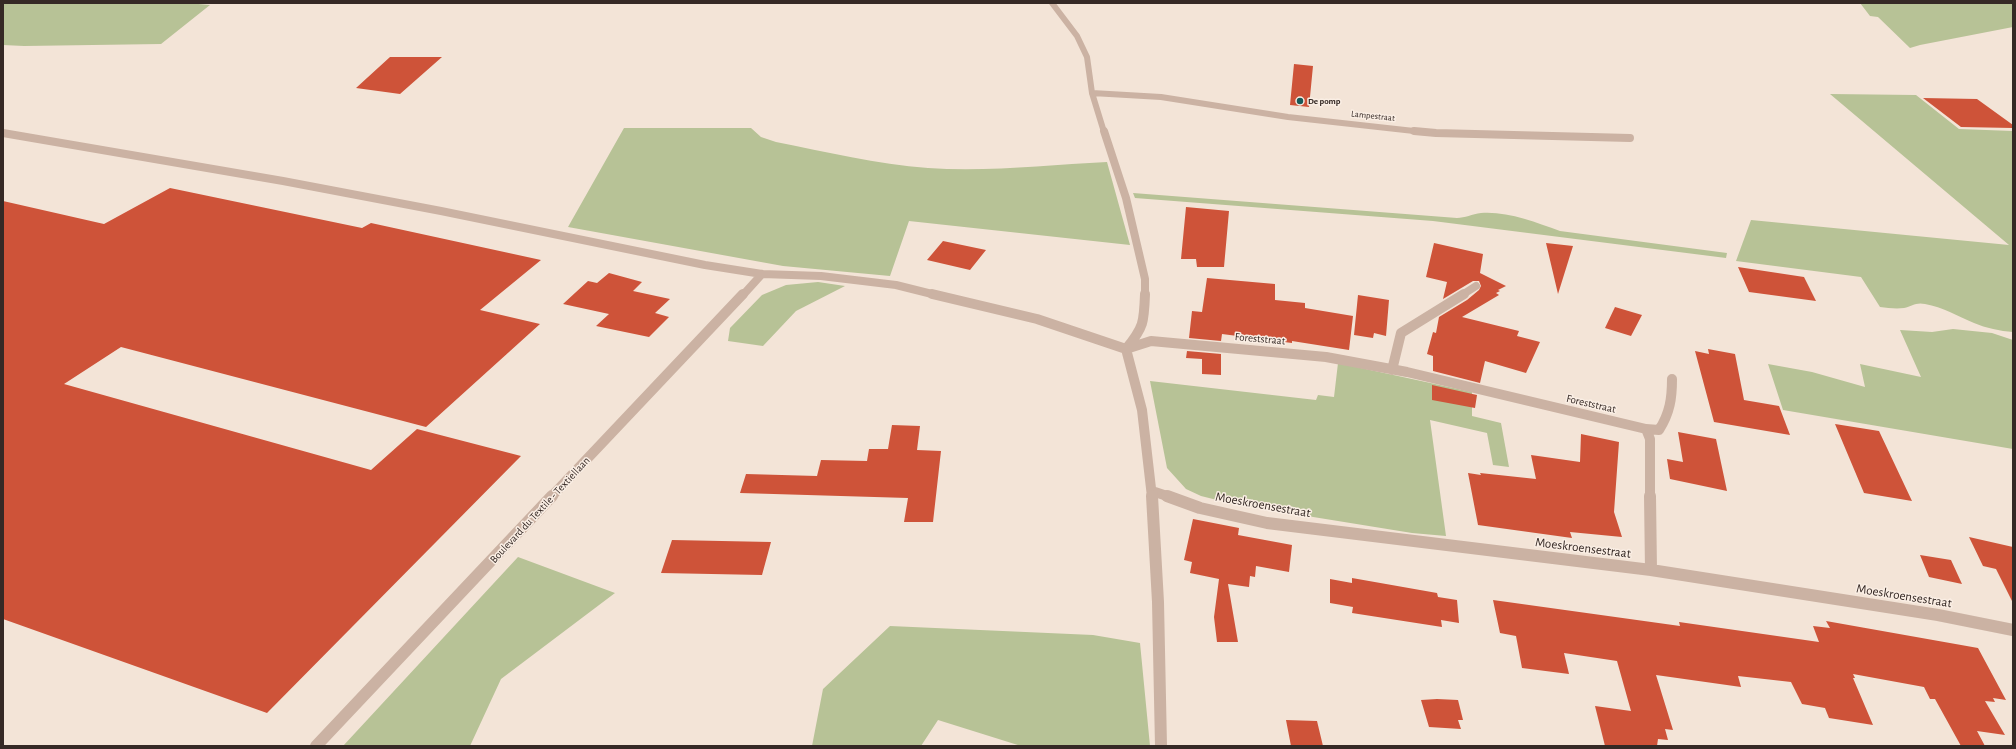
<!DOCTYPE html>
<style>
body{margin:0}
#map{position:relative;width:2016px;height:749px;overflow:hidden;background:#f3e4d7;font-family:"Alegreya Sans",sans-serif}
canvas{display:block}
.frame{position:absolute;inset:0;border:4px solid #352925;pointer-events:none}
</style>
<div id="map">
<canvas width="2016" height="749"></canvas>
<div class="frame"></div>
</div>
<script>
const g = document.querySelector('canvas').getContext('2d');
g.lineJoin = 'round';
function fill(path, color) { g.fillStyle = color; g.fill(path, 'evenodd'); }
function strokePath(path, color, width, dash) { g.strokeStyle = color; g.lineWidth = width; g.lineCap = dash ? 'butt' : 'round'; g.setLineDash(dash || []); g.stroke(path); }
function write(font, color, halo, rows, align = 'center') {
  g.font = font + ' "Alegreya Sans",sans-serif'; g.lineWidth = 3; g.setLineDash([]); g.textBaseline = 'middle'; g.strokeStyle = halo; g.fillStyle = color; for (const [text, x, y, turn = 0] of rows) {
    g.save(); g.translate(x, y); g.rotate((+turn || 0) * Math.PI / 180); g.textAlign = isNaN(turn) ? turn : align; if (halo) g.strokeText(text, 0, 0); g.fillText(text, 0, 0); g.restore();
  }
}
const green = new Path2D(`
 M3,3H187L210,5L161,44L24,46L3,45Z
 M1860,3H2013V27L1920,45L1910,48L1878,17L1870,16Z
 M1830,94L1916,95L1959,129L2013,131V332C2000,331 1986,328 1974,323C1957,316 1943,307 1925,304C1916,302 1912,306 1904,308C1896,309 1888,308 1880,307L1861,277L1736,261L1751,220L2009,245Z
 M624,128H751L761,137L776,142C826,152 877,164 928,168C987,172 1048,165 1107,162L1130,245L909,221L890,276L783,266L568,227Z
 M1133,193L1457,218C1465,218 1472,214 1481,213C1507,211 1535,222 1560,231L1727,253L1726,258L1433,221L1135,198Z
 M818,282L845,286L796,311L763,346L728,341L730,328L762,295L786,285Z
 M1953,329L1992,333L2013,340V449L1783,410L1768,364L1812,372L1865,387L1860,364L1921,377L1900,330L1932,332Z
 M1338,363L1472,392V416L1501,423L1509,467L1493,465L1487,433L1430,420L1446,536L1412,533L1233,504L1201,496L1186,489L1167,468L1150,381L1316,400L1318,395L1334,397Z
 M518,557L615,593L501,679L470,746H343Z
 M890,626L1093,635L1140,643L1150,746H1021L938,720L921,746H812L823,689Z`);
const building = new Path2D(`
 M390,57H442L400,94L356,88Z
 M1294,64L1313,66L1309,107L1290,105Z
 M1923,98L1977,99L2013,125V128L1961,127Z
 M170,188L362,228L371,223L541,260L480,310L540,324L426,427L121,347L64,384L371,470L417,429L521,456L267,713L3,619V201L104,224Z
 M1186,207L1229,211L1224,267H1197L1196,259H1181Z
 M943,241L986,250L970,270L927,260Z
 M1434,243L1483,254L1480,273L1506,286L1498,290L1500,291L1496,293L1499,295L1462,317L1519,331L1517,336L1540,342L1526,373L1485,361L1480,383L1433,371V356L1427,354L1433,332L1436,333L1439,317L1467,300L1479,290L1481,286L1479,281H1473L1443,299L1447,282L1426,277Z
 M1546,243L1573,246L1558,294Z
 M1738,267L1804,277L1816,301L1749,292Z
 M609,273L642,282L633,291L670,299L655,313L669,317L649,337L596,326L609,314L563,304L588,281L597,283Z
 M1207,278L1275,284V300L1305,303V308L1353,316L1349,350L1292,341V343L1222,334L1221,341L1189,338L1192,311L1202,312Z
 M1358,295L1389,300L1386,336L1374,333L1373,338L1354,335Z
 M1615,307L1642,315L1631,336L1605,328Z
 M1708,349L1735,354L1744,400L1779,406L1790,435L1714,422L1695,351L1709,354Z
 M1187,351L1221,354V375L1202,374V359L1186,358Z
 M1432,385L1477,395L1475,408L1432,400Z
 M1835,424L1879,431L1912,501L1864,493Z
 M892,425L920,426L917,450L941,451L933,522H904L908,498L740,493L746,474L817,476L821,460L867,461L869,449H888Z
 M1678,432L1716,439L1727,491L1670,479L1667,459L1683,462Z
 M1581,434L1619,442L1614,512L1622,537L1570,532L1572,538L1478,525L1468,473L1481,475L1480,473L1536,479L1531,455L1580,462Z
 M1193,519L1239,528L1238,535L1292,545L1289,572L1256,566L1255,577L1250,576L1249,587L1228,584L1238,642H1217L1214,617L1219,579L1190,573L1192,562L1184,560Z
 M1969,537L2013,547V603L1996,569L1983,566Z
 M672,540L771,542L762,575L661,573Z
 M1920,555L1951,560L1962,584L1929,577Z
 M1352,578L1437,593L1438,597L1457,600L1459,623L1441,620L1442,627L1352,613L1353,607L1330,603V579L1352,583Z
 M1493,600L1680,626L1679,622L1819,642L1813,626L1830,628L1826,621L1978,648L2006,700L1993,698L1995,702L1985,701L2005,735L1977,731L1985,746H1961L1935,699H1930L1924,687L1853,674L1855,678H1853L1873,725L1829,718L1825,708L1802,704L1791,682L1738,676L1741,687L1656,675L1673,730L1665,729L1668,740L1658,739L1657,746H1605L1595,706L1631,711L1617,661L1564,653L1569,674L1522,668L1516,636L1500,633Z
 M1437,699L1458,700L1463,720H1458L1461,729L1429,727L1421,700Z
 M1286,720L1317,721L1323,746H1291Z`);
const streetFar3 = new Path2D(`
 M1052,3L1077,36L1087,57L1092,93L1104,132
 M1092,93L1161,97L1288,117L1423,132`);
const streetFar2 = new Path2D(`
 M1104,131L1126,198L1145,279V295
 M1414,131L1436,133L1630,138
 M3,133L283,181L441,211L705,265L762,274L821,276L896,285L936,295
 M743,295L762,274
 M1462,295L1476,286`);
const streetFar1 = new Path2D(`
 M932,294L1037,319L1126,349L1142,410L1152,497
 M1126,349C1144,327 1144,322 1145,294
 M1126,349L1151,341L1326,357L1407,372L1646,429L1650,439V497
 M1392,370L1401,333L1464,294
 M1646,429L1659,430C1670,413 1672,398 1672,379
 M1152,491L1170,497
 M551,497L743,294`);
const street = new Path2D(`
 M1152,496L1158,602L1161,746
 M1167,496L1200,508L1267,523L1651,570L1938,615L2013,630
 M1650,496L1651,570
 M316,746L552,496`);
const markers = [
 [1300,101,4,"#185a59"]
];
const farPoinames = [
 ["De pomp",1308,101]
];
const farStreetnames = [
 ["Lampestraat",1373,116,6]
];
const streetNames = [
 ["Foreststraat",1260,339,5],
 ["Foreststraat",1591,404,13],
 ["Boulevard du Textile - Textiellaan",540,510,-47]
];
const nearStreetnames = [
 ["Moeskroensestraat",1263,505,10],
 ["Moeskroensestraat",1583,548,7],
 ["Moeskroensestraat",1904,596,9]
];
fill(green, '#b7c296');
fill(building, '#ce5339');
strokePath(streetFar3, '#cbb2a3', 6);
strokePath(streetFar2, '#cbb2a3', 8);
strokePath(streetFar1, '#cbb2a3', 10);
strokePath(street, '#cbb2a3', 12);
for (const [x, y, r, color] of markers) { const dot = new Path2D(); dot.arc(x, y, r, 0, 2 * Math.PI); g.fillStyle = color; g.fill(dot); strokePath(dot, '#faeee4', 1.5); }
write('bold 9px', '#352925', '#faeee4', farPoinames, 'left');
write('9px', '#352925', '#faeee4', farStreetnames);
write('11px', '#352925', '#faeee4', streetNames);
write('13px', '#352925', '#faeee4', nearStreetnames);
</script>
